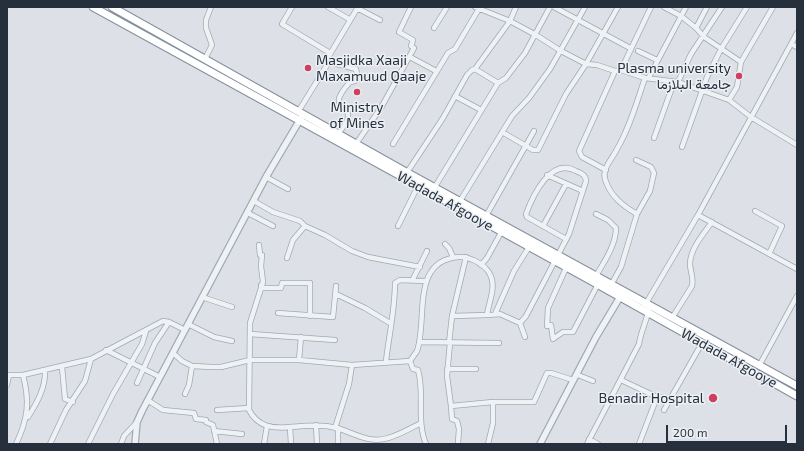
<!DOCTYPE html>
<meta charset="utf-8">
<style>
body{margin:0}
#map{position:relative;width:804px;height:451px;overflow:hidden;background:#dde1e7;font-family:"Exo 2",sans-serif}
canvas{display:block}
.frame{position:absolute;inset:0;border:8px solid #26303d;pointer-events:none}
.scale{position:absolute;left:666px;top:425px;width:121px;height:18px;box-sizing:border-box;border:2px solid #26303d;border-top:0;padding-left:5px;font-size:12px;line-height:14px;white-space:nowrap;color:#26303d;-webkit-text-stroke:3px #ecf0f5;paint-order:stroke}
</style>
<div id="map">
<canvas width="804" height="451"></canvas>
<div class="frame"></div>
<div class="scale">200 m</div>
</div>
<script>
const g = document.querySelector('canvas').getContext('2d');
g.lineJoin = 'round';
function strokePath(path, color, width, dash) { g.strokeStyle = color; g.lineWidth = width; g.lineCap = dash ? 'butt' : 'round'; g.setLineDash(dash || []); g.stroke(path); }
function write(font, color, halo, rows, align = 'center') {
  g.font = font + ' "Exo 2",Vazirmatn,sans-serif'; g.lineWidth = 3; g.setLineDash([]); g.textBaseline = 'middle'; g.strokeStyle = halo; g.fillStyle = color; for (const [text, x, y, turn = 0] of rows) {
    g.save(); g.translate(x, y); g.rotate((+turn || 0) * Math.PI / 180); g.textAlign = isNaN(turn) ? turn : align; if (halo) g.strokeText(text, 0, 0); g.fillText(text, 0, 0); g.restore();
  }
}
const minor = new Path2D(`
 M292,7L282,24L330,53
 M328,7L349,19
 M475,7L510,21L536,35L561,51L586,64L597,65L615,71L621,70L645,78L678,82L729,100L751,117L797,145
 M554,7L630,48
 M664,7L681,16L696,28
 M707,7L696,28L704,37L741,62L737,87L729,100
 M357,8L380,20
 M434,28L447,7
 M791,44L797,47
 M638,51L657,60
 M410,57L436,71
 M205,59L212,45L206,28V20L211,7
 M326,61L356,69L357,74L355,81L350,82C325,110 350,102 348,117C347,123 341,130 338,134
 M741,62L773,7
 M475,69L510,21L516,7
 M621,70L651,7
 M649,77L686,7
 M678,82L691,54L722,7
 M455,96L481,110
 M298,112L327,65L326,61L358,7
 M502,132L533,150H538L566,94L586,64L618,7
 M654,138L674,82
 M356,144L382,106L414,48L411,46L413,40L399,32L411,7
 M393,144L448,53L455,49L480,7
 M682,147L707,77L721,49L747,7
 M606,170L582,157L579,151L615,71
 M406,174L443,118L467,75L472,70L475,69L498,83L506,78L525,53L550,7
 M547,175L583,191
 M266,177L288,189
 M433,190L498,83
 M254,201L273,212L300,221L305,226L325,235L352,251L368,257L420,267
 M460,201L512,116L529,98L550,69L585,7
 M755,211L782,226L769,254
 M248,213L273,226
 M637,214C623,206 610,196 605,179C602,168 613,158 617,149C630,127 637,101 645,78
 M698,215L797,269
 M486,216L534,131
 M398,226L418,186
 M543,226L566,184
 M445,244L449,248L453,257
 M259,245L260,255H262L261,266L263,282L250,323L249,410C258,427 273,429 290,427L291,444
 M287,258L293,240L305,226
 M481,265L487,258L503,229
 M566,268L548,308L547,326L551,325L553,339L563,332H573L598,284
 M596,276C604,262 616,245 616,228L608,220L596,214
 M413,279L427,251
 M261,285L263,288H281L282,283H310V316
 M611,285L621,267L637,214L650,191L654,173L651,167L636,160
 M336,294L365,308L390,323
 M202,297L232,307
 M645,305L698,215L797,33
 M278,313L333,317L336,286
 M495,314L514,271L529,247
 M452,316L466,257
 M672,318L692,286C694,278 690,271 690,264C690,249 704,233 712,222
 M520,323L526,316L569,234L586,181C586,175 581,173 576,171C551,157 533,195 526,214L527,217L566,239
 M188,324L214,337L232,341
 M250,334L335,340
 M419,342L499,343
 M449,343L452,316L487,315
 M450,343L447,376L451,406L493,402H534L547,373H551L573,380
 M106,350L160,377
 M173,353L182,361L192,366L212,367H221L250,360H299L352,365L410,361
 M299,360L301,337
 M386,361C389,335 395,310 395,283L400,280L427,281
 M410,361C412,358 415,354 417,351C428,320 410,260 459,257C468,256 482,263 488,271C498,285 489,300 487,315L500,314L520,323L525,337
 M410,361L413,369L418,370C425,393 416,421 426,444
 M759,366L797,296
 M62,367L65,399L73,402
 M447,369H476
 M7,375H23L91,359L163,321L169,322L185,330
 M578,375L593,381
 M621,380L657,397L670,399
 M137,383L155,343L169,322
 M7,385L9,375
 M185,394L189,385L192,366
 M149,401L163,410L194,413L196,419L206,420V422L213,425L217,444
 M451,406L452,419L457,421L459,429L458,443
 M217,410L249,408
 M664,410L702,343
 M28,417C37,403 46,387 45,370
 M316,425L317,444
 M290,427C306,426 321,424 337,428C354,433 369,444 388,438C399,435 411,428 421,423
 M335,428L349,384L352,365
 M338,428V444
 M214,431L242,434
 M589,439L598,444
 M16,444C28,419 30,402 23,375
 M50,444L66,410L85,381L91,359
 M88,444L113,394L142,344L146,331
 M121,444L124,436L137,422
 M264,444L267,426
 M488,444L493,423V402
 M587,444L639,344C641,330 648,319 649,306
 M639,444L657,397`);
const tertiary = new Path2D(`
 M135,444L137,422L142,411L266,177L301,118
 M540,444L596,337L620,297`);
const trunk = new Path2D(`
 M93,7L588,279L797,396
 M112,7L406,172L797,386`);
const markers = [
 [308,68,4,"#cf3f5f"],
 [739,76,4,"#cf3f5f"],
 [357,92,4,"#cf3f5f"],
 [713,398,5,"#cf3f5f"]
];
const poiNames = [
 ["Masjidka Xaaji",316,60,"left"],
 ["Maxamuud Qaaje",316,76,"left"],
 ["Plasma university",731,68],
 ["جامعة البلازما",731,84],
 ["Ministry",357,107,"center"],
 ["of Mines",357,123,"center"],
 ["Benadir Hospital",704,398]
];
const streetNames = [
 ["Wadada Afgooye",445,201,29],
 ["Wadada Afgooye",729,358,29]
];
strokePath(minor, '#a2a8b1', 6);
strokePath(tertiary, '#a2a8b1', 8);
strokePath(trunk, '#84909d', 9);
strokePath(minor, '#eff2f5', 4.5);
strokePath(tertiary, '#eff2f5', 5.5);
strokePath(trunk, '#fff', 7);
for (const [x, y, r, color] of markers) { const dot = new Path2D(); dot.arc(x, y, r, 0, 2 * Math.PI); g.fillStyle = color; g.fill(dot); strokePath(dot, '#ecf0f5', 1.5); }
write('14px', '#26303d', '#ecf0f5', poiNames, 'right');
write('14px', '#26303d', '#ecf0f5', streetNames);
</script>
